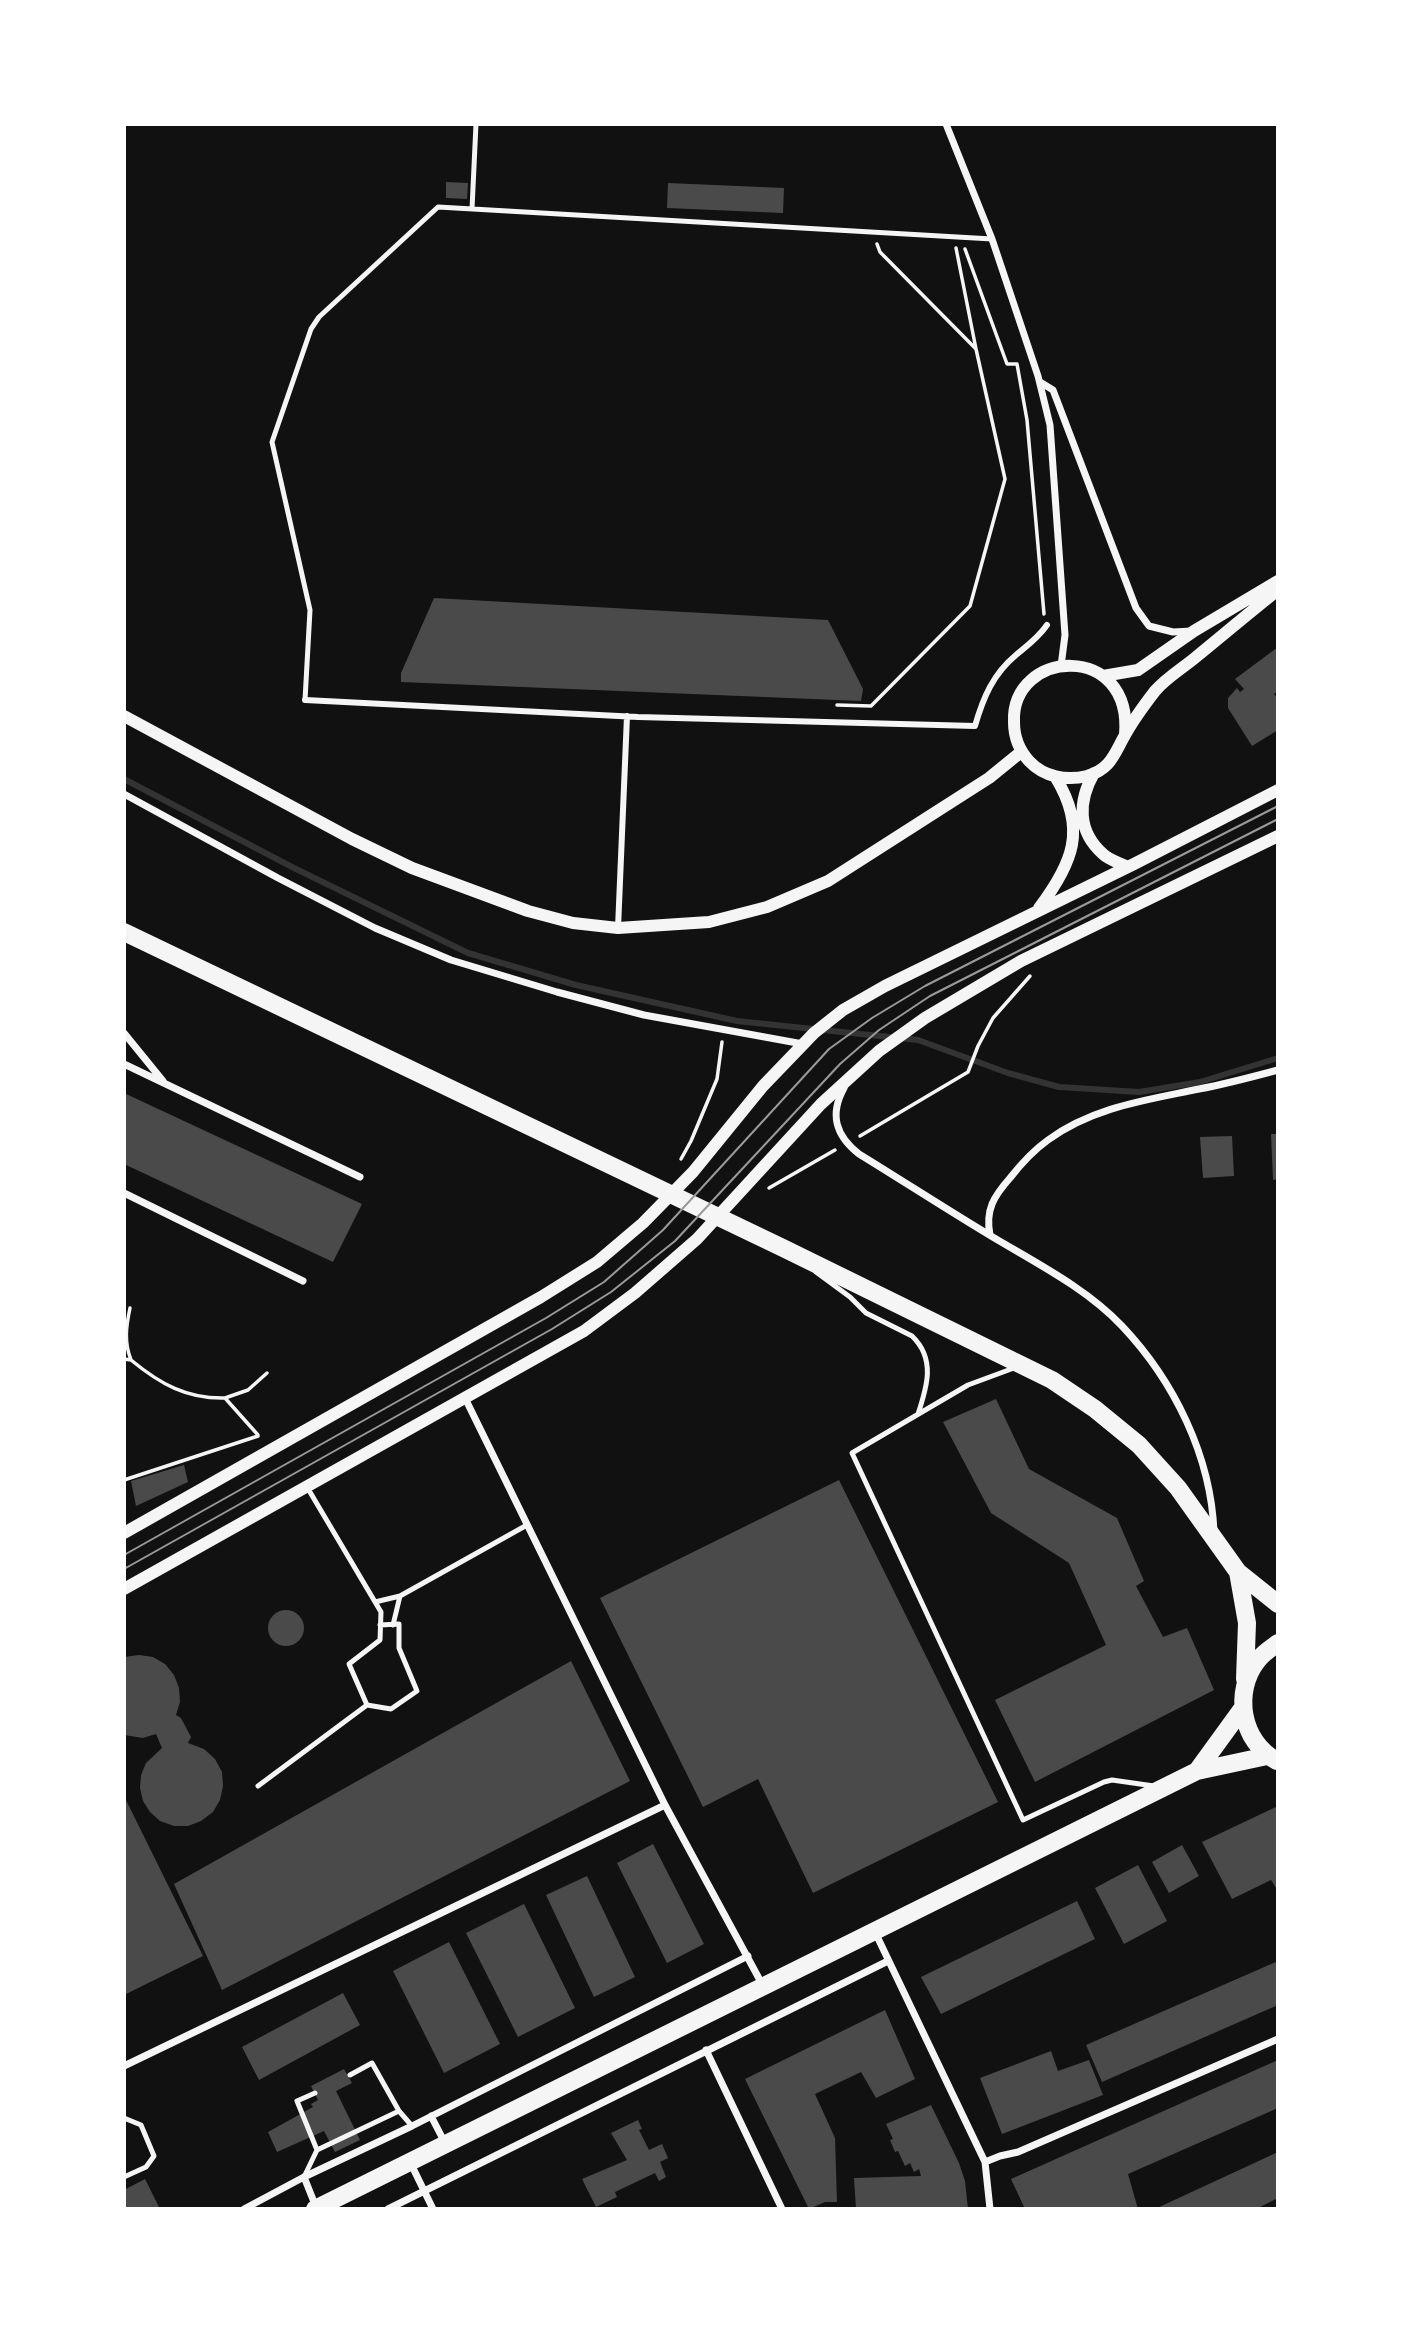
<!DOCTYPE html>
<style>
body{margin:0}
#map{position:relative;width:1402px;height:2333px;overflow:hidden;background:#111;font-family:"PT Sans",sans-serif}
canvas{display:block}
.frame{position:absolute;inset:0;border:126px solid #fff;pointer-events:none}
</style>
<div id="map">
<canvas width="1402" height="2333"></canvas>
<div class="frame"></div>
</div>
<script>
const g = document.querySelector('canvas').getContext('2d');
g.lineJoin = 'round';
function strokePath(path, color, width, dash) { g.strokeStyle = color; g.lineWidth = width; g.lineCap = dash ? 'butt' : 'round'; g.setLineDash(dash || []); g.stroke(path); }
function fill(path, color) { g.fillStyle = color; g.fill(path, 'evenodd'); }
const stream = new Path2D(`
 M124,779L294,868L468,953L576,985L737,1021L918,1040L1008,1073L1059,1087L1139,1092L1200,1082L1278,1058`);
const building = new Path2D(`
 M446,182L468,183L467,199L446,198Z
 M668,183L784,188L783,213L667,208Z
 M434,598L828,620L863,689L861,701L401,682V673Z
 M1278,647V691L1274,694L1278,699V730L1252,746L1228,708V698L1237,688L1240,692L1244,689L1235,679Z
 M124,1093L362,1204L333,1262L124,1164Z
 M1271,1134H1278V1179L1273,1180Z
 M1232,1136L1234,1176L1203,1178L1200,1137Z
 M996,1399L1029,1469L1117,1518L1144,1581L1136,1586L1163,1637L1187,1628L1214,1690L1035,1782L995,1700L1106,1645L1069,1563L991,1513L943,1422Z
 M184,1465L188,1482L136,1506L131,1481Z
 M839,1480L998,1802L813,1893L758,1779L703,1807L600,1598Z
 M268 1628a18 18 0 1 1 36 0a18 18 0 1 1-36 0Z
 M139,1655L153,1657L165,1664L174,1675L179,1688L180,1702L176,1715L181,1718L191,1737L188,1743L204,1749L215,1759L222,1772L223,1786L220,1800L213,1812L201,1821L188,1826H174L160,1821L150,1812L143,1801L140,1788L141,1775L146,1763L162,1748L156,1734L143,1738L124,1735V1657Z
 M571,1661L630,1781L222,1990L174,1884Z
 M124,1796L203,1956L124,1995Z
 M1278,1806V1891L1271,1880L1232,1899L1202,1842Z
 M653,1844L704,1944L667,1963L617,1863Z
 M1182,1845L1199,1876L1169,1893L1152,1862Z
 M1138,1865L1167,1921L1124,1944L1095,1888Z
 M587,1876L635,1977L594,1997L546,1895Z
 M1077,1901L1095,1939L941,2014L921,1977Z
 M524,1904L575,2008L518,2037L466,1933Z
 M449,1942L500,2044L444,2073L393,1971Z
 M1278,1961V2005L1102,2082L1086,2045Z
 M343,1993L360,2025L259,2080L242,2047Z
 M885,2010L915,2079L876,2098L861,2072L815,2094L835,2138L837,2202H825L809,2209L745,2079Z
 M1051,2051L1058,2071L1089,2060L1103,2095L1002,2134L980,2078Z
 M1278,2060V2108L1128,2174L1138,2209H1025L1011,2179Z
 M344,2069L352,2083L336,2091L360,2140L335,2152L324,2131L277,2152L268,2132L313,2107L311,2104L318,2100L311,2086Z
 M931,2105L959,2163L965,2181L968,2209H856L854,2178L921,2176L919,2169L914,2172L910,2163L905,2166L898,2151L895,2152L890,2140L893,2139L886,2124Z
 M638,2120L642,2129L639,2130L649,2150L662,2144L668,2158L660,2162L666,2177L659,2181L655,2173L615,2192L617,2197L596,2207L582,2179L627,2160L611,2133Z
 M1278,2152V2198L1256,2209H1155Z
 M145,2179L160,2209H124V2190Z`);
const path = new Path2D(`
 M877,244L880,252L976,349L956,248
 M965,249L1007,364H1017L1027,420L1044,614
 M837,705L871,706L970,606L1005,479L976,349
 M860,1136L968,1072L978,1046L993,1018L1030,976
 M681,1159L691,1141L717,1079L722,1042
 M769,1188L835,1150
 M130,1308C126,1327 124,1342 131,1360
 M124,1359L131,1360C160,1384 187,1399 225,1398L258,1435
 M225,1398L248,1390L267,1373
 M124,1480L258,1436`);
const service = new Path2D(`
 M472,209L476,124
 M305,700L310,610L272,442L311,329L319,317L438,207L992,239
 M816,1272L850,1297L866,1313L912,1336C936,1359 927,1387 918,1414
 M1014,1368L968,1385L852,1453L1023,1820L1104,1782L1112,1780L1154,1786
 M400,1596L527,1525
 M375,1602L400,1596L393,1625
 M367,1705L391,1709L417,1691L399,1648V1624L380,1625
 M258,1786L367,1705L349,1664L380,1640L381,1612L307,1487
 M350,2075L372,2063L399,2111
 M315,2093L297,2101L317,2150
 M124,2118L141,2125L154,2156L146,2167L124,2177
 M304,2177L317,2150L399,2111L412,2126`);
const pedestrian = new Path2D(`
 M305,700L638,717L975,726C983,698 993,674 1016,655C1028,645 1038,638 1047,625
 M618,928L627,716`);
const minor = new Path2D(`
 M946,124L992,239L1038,376L1050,425L1065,635L1061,666
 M1040,382L1053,390L1136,608L1149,626L1173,632L1192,631
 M124,794L278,878L375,928L451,960L557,992L644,1015L803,1044
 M124,1033L163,1081
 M124,1064L360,1177
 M844,1088C829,1115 836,1136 859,1154C903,1181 946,1209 991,1236C1036,1263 1086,1288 1122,1326C1174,1381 1211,1456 1214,1532
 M124,1193L303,1281
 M990,1235C985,1210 994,1196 1010,1178C1021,1164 1034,1150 1048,1140C1093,1107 1147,1100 1199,1089C1226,1084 1252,1077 1278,1070
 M465,1398L665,1805L762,1984
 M875,1932L985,2162L990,2209
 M706,2050L782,2209
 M124,2066L665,1805
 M431,2116L445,2143
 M410,2162L433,2209
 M985,2162L1000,2156L1018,2152L1278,2039
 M316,2207L304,2177L412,2126L748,1956
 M244,2209L304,2177
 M388,2209L888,1961`);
const tertiary = new Path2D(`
 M1103,676L1138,670L1194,631L1278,581
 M124,716L352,839L412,868L528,911L573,923L618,928L709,922L767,907L828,881L989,778L1021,752
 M1125,735C1133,641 1011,649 1014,722C1014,737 1019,750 1029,761C1044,777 1066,781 1087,776C1111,769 1114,754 1125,735C1133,720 1145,704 1155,691C1166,678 1183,668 1196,657C1223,635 1250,612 1278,590
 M1094,773C1078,801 1077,831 1103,854C1109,860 1120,863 1128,867
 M1039,908C1073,863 1087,829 1056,778
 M124,1533L541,1297L597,1262L643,1223L693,1172L763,1086L814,1033L843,1010L885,986L1134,864L1278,790
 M124,1589L584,1331L635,1293L697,1239L821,1104L879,1051L925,1018L1021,961L1278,836`);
const primary = new Path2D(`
 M124,932L783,1248L1052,1380L1095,1409L1139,1445L1178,1488L1238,1572L1278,1604
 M1238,1572L1247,1623L1245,1679
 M1277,1761C1241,1742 1233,1692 1257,1661C1262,1654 1271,1648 1278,1643
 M1197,1771L1242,1709
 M315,2209L1197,1771L1267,1756`);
const tram = new Path2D(`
 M124,1555L546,1318L604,1282L663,1230L829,1049L872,1018L925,986L1278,806
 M124,1569L552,1329L611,1292L675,1241L840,1064L879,1030L930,996L1278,819`);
strokePath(stream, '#333', 6);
fill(building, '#4a4a4a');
strokePath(path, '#f5f5f5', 3.5);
strokePath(service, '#f5f5f5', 5);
strokePath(pedestrian, '#f5f5f5', 6);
strokePath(minor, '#f5f5f5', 7);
strokePath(tertiary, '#f5f5f5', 12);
strokePath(primary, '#f5f5f5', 18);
strokePath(tram, '#9a9a9a', 2);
</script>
